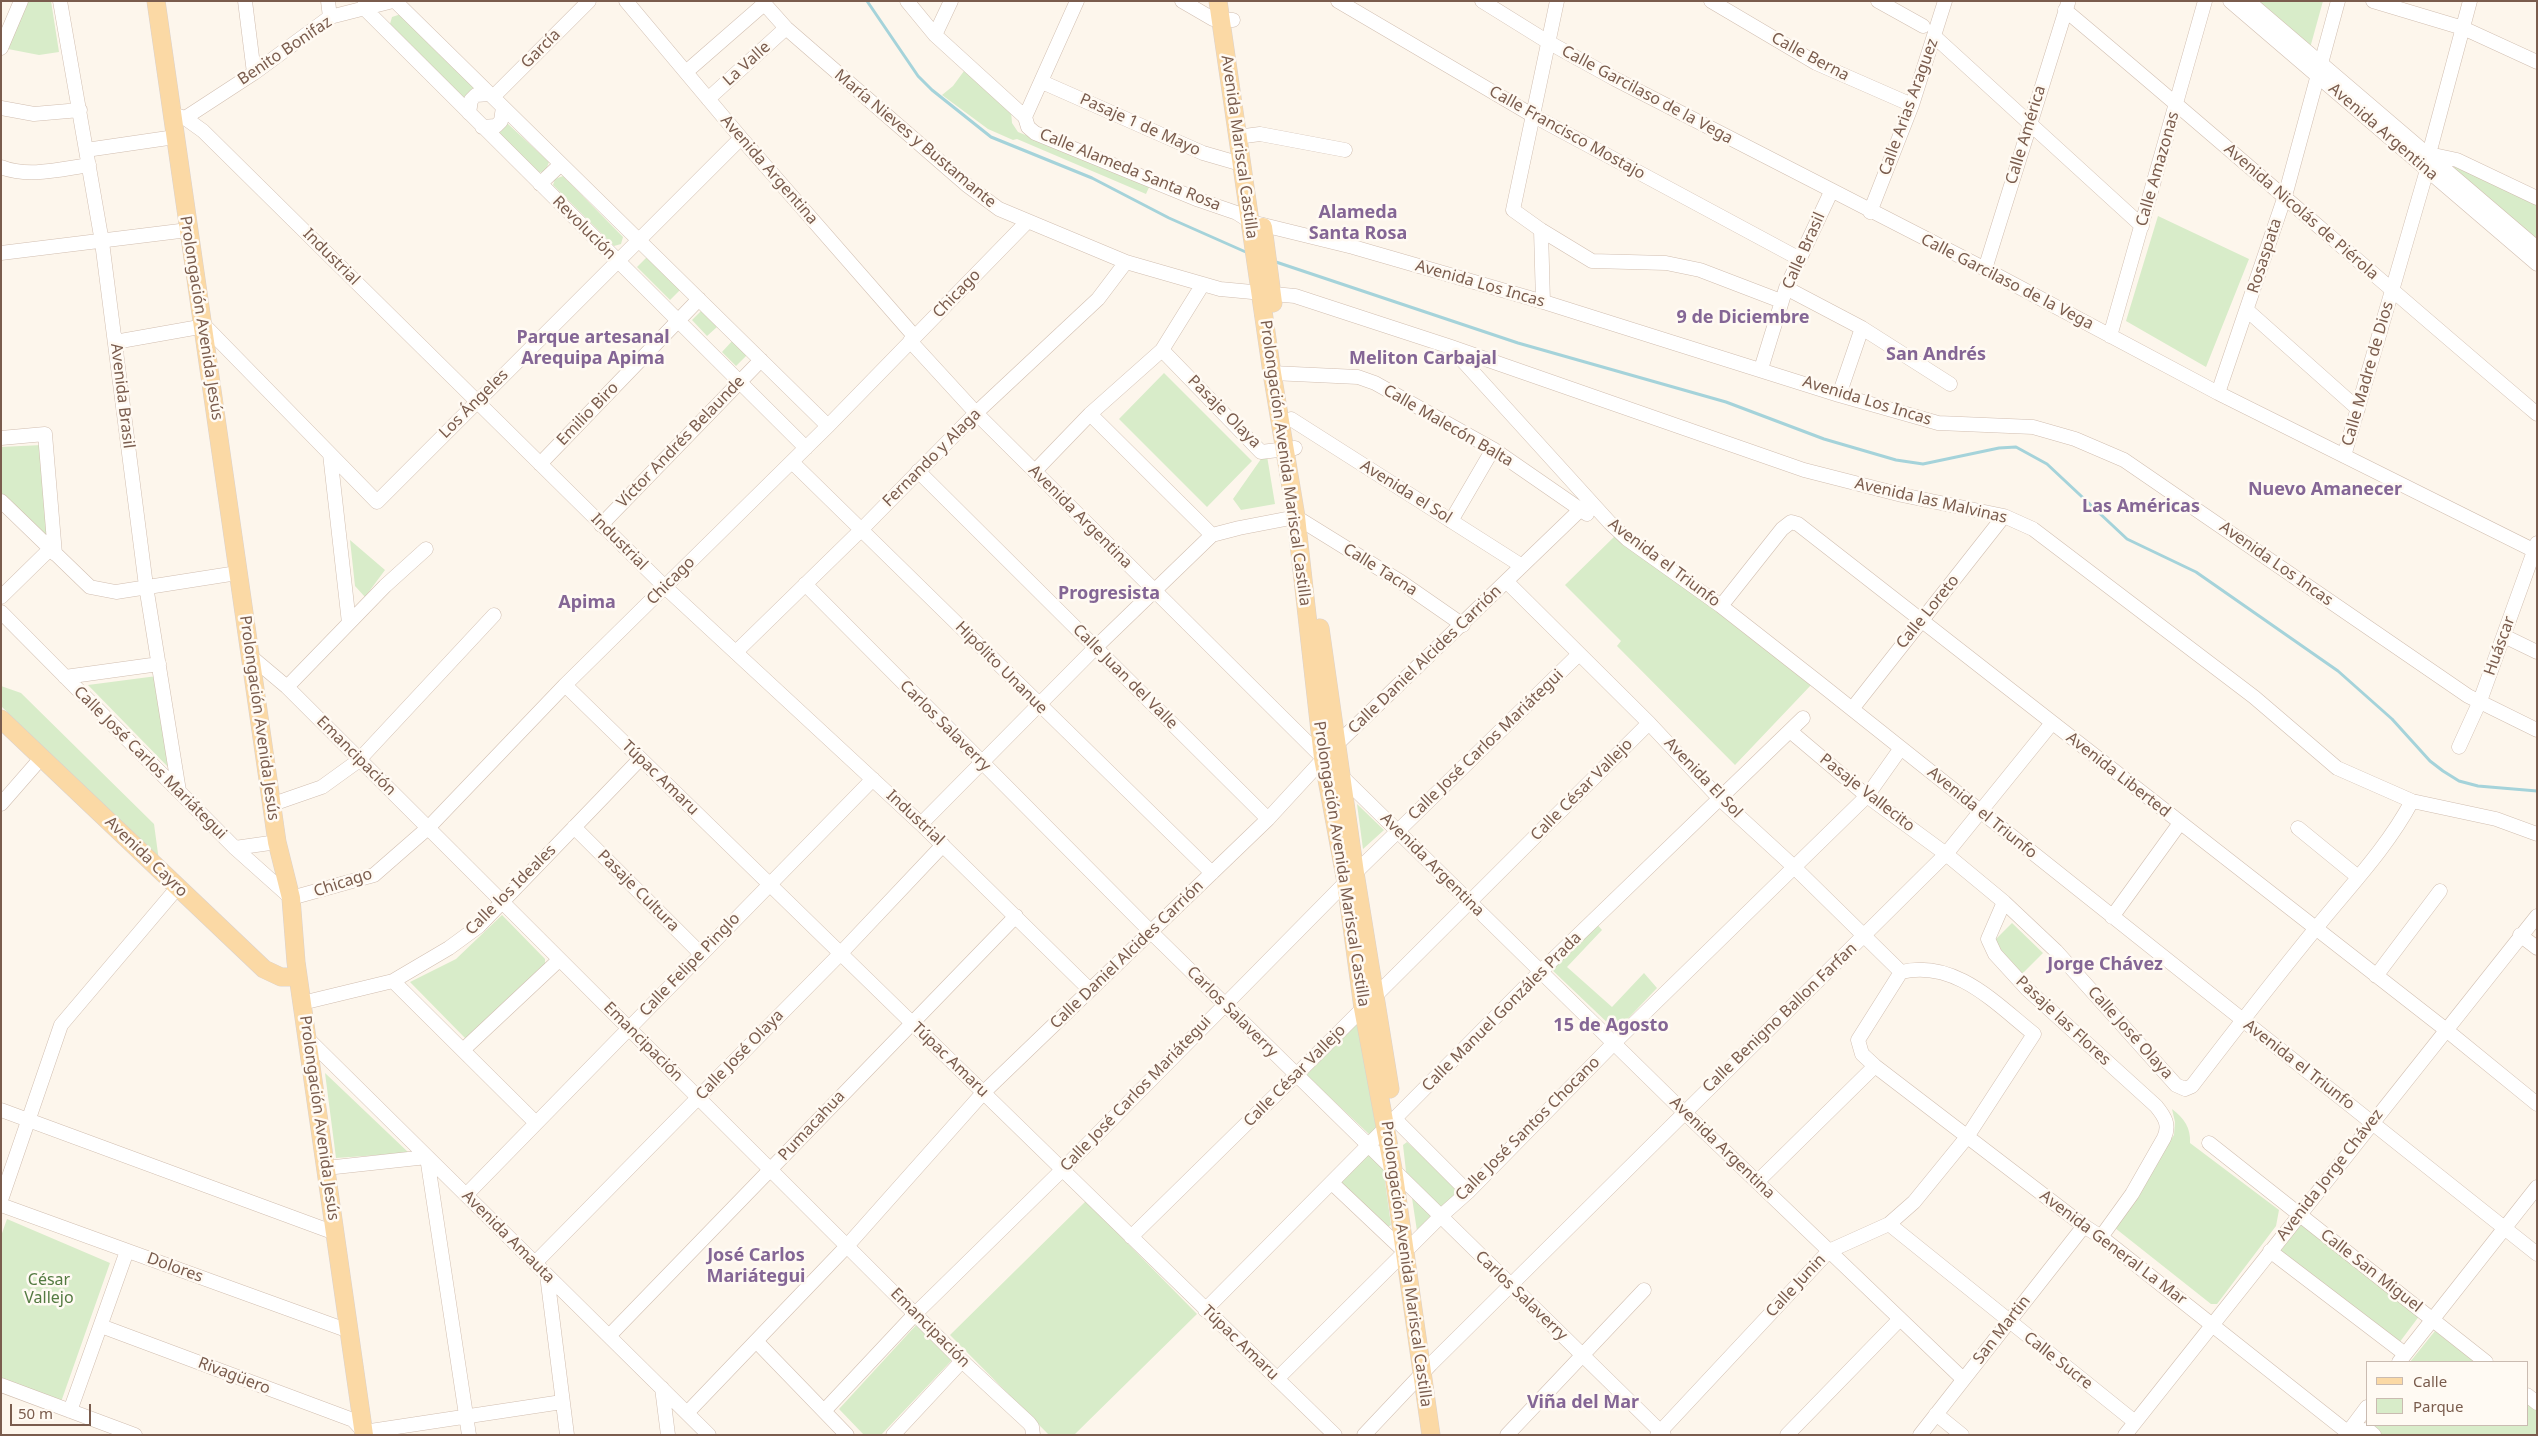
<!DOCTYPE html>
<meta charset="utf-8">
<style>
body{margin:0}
#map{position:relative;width:2538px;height:1436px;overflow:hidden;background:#fdf6ec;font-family:"Noto Sans",sans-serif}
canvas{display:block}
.frame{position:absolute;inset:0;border:2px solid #7a5c4d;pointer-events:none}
.legend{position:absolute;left:2366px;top:1361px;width:162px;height:65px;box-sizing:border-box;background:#fffaf3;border:1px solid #cabbb1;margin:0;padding:6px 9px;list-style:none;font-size:15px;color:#7a5c4d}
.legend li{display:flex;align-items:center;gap:10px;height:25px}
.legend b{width:25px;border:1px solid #cabbb1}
.scale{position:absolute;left:10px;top:1404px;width:81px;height:22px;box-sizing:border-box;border:2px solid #7a5c4d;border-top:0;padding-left:6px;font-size:15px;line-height:18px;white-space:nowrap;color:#7a5c4d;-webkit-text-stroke:4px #fffaf3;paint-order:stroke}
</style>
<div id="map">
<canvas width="2538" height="1436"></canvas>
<div class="frame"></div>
<ul class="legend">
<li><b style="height:6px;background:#fbd9a5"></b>Calle</li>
<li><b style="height:14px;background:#d8ecc9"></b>Parque</li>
</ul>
<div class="scale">50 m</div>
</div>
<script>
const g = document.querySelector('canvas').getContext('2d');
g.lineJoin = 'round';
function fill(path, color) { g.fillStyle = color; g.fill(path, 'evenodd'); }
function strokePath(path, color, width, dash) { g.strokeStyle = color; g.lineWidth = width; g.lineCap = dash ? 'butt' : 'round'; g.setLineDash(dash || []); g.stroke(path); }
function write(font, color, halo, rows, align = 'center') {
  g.font = font + ' "Noto Sans",sans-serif'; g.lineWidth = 5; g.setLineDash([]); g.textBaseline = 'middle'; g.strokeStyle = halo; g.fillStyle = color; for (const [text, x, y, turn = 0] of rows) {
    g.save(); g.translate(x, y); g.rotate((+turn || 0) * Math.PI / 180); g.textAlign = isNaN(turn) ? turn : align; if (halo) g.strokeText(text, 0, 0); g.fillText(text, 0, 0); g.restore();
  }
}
const green = new Path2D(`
 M27,1H51L59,52L39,55L8,49Z
 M2259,1H2323L2310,48Z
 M401,14L475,89L464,100L390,24L392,17Z
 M964,71L1011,111L1012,123L1018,132L1150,185L1146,194L1017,139L1013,140L988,129L942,95L953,86Z
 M507,123L549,162L546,170L539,173L498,132Z
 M2456,163L2537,205V241L2451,168Z
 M563,176L623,237L621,244L614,246L553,185L555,179Z
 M2158,216L2249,259L2206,367L2126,321Z
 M648,256L681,289L670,300L637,267Z
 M701,311L717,327L707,336L692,320Z
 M733,340L747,355L736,366L722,352Z
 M1164,373L1252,461L1207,507L1119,419Z
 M42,445L49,541L1,496V447Z
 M1267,456L1275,504L1241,510L1233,499L1261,459Z
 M1616,535L1812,684L1735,765L1617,646L1621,641L1565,585Z
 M350,540L385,570L365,597L355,586Z
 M157,676L170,769L88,685Z
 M1,686L21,693L154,824L159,861L1,706Z
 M1357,804L1384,830L1363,849Z
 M502,915L545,959V967L474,1036L465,1038L410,982L456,959Z
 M1594,921L1602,930L1567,967L1612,1007L1644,973L1657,988L1618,1029L1613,1028L1549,967Z
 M2012,923L2043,953L2022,974L1991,944Z
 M1360,1020L1380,1127L1370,1135L1305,1074Z
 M325,1073L409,1153L336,1158Z
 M2172,1109C2184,1118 2191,1128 2190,1143L2279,1210L2276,1226L2217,1304H2211L2115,1228L2113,1220L2174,1135L2175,1122Z
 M1407,1142L1459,1190L1439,1211L1407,1180L1403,1145Z
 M1367,1153L1383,1167L1391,1225L1385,1229L1338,1182Z
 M1412,1198L1431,1216L1417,1231Z
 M1086,1201L1197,1314L1074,1435H1049L950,1335Z
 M7,1219L110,1263L61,1402L1,1378V1236Z
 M2303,1221L2420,1315L2399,1343L2279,1253Z
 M918,1323L952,1360L881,1435H864L839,1409Z
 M2435,1331L2475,1362H2410Z
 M2527,1402L2537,1410V1435H2383L2370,1425H2527Z`);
const stream = new Path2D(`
 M867,1L918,76L932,90L991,137L1092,178L1169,218L1248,253
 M1273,261L1518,343L1726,402L1824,439L1896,460L1923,464L1999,448L2016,447L2047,464L2127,539L2196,572L2338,671L2392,719L2430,761L2443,771L2459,781L2478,786L2537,791`);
const minor = new Path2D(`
 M60,1L102,242L146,586L179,791
 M245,1L254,73
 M328,1L330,17
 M395,1L828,426
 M626,1L741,138L915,337
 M762,1L786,28L968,186L999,209L1126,262L1220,289L1295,296L1451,347L1804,470L1902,495L2004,516L2033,529L2254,697L2337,768L2412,801L2496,819L2537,834
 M907,1L935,35L1025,117L1028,127L1035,133L1199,200L1237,213L1251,222L1353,247L1547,303L1839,395L1938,423L2033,427L2075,439L2124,460L2468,696L2537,730
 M1182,1L1213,19L1233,20
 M1338,1L1532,115L1798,258
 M1482,1L1548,42L1615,79L1985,269L2218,393L2537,552
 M1557,1L1513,210L1541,230L1592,261L1666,263L1700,270L1781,301
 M1711,1L1816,63L1912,105
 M1878,1L1923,26
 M2230,1L2537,264
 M2248,1L2537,248
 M2373,1L2463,28L2537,62
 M363,7L806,448
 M2065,10C2224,143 2379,280 2537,414
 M935,35L951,1
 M1935,37L2142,226
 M1,48L21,1
 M686,72L764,4
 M1042,82L1203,153L1241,164
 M493,97L589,1
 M708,99L786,28
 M1,108L34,114L80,110
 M469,113L471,100L476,95L490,94
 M172,114L185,118L203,131L665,587L921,824L1090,990
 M1025,117L1077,1
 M185,118L254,73L330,17L393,1
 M482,127L496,126L501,121L503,107
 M1237,137L1260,134L1345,150
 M86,150L175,137
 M2429,154L2457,160L2537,198
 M1,167C28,178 61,169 89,165
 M540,184L561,164
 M1870,212L1912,105L1945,1
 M1541,230L1543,302
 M1,253L188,230
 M1985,269L2068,3
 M1786,288L1862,328L1950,384
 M2248,311L2358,409
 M2110,336L2205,1
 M910,341L976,413L1323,758L1684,1112L1963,1379
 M115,342L205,326L377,502L741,138
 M1162,350L1261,452L1295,448
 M1453,350L1610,523L1627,539L1721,606L1818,682L2537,1254
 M1761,369L1786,288L1831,192
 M1272,373L1358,377L1375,383L1493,449L1587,514
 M2218,393L2285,196L2338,1
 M1839,395L1862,328
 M1090,414L1212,535
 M1291,419L1522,566
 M1,438L45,434L55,554
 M330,454L349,623
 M2344,456L2427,170L2429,154L2470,1
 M792,462L1212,873
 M540,464L699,299
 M918,471L1268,819
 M1035,471L1090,414L1162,350L1203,284
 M1,501L90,587L116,592L237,573
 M1451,521L1493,449
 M601,525L761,360
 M1507,582L1649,723L1720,799L1793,866L1901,972
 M805,584L1151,932L1664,1435
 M1,597L50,549
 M1721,606L1782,529L1791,522L1798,524L2445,1029L2537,1104
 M1,612L235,848L291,898L374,875L429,827L565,685L828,426L1026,223
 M2504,636L2537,652
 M736,652L861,530L976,413L1098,299L1126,262
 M249,655L287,687L962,1361L1029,1423L1032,1427L1033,1435
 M65,677L159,664
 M565,685L1335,1435
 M287,687L385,586L426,549
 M1852,709L2004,516
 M1790,731L1867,796L1946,854L2004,902L2056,951L2176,1085L2185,1089L2192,1086C2234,1031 2277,976 2321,922C2353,883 2388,846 2412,801
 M2459,747L2480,701L2537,543
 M1,804L42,757
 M273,804L322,787L358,761L494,615
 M921,824L1095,648L1212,535L1239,528L1296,517L1401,582L1463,625
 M574,827L701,954
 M2298,828L2358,877
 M235,848L277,842
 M2004,902L1988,939L1995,954L2027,989L2156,1106C2165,1117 2170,1125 2164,1138L2132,1194L2101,1237
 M2112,917L2180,823
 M2520,935L2537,948
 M2376,976L2440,891
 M393,981L536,1123
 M302,1003L393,981L449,948L479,926L640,759
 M308,1039L709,1435
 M463,1050L559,960
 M1,1110L335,1233
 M1395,1119L1468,1192
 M2209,1143L2486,1362
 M326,1168L427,1157L469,1435
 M1757,1182L1875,1066
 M1332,1183L1405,1252
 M466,1195L873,779
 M1,1200L61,1025L178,887
 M1,1205L349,1331
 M1889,1224L2135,1422
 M1131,1237L1296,1075L1649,723
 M2270,1251L2405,1354
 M535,1263L840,954L943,845
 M547,1275L567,1435
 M1205,1310L1541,971L1803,718
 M101,1326L353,1420L364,1432L562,1402
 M609,1336L1016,916
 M756,1341L847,1435
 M2399,1362L2537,1187
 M1277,1379L1441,1216L1468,1192L1614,1043L1867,796L1901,748
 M1,1385L135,1435
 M662,1388L668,1435
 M2527,1395L2537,1403
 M70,1411L127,1251
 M824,1411L915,1314L1062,1170L1355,873L1579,654
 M687,1413L847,1246L983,1093L1268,819L1337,744L1580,510
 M1936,1414L1962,1435
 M2349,1431L2368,1430L2374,1435
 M893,1435L962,1361
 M1364,1435L1431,1364L1946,854L2052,723
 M1507,1435L1644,1290
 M1657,1435L1829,1251L1889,1224L1914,1202L1967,1137L2034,1034C1995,1003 1955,959 1901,972L1858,1040L1862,1054L1875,1066L2084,1226L2101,1237L2351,1435
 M1787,1435L1900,1319
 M1920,1435L2084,1226
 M2125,1435L2537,916
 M2346,1435L2367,1407`);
const major = new Path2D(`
 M156,1L277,842L291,898L296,962L364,1435
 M1218,1L1272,373L1296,517L1323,758L1346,882L1363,1008L1393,1169L1431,1435
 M1263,227L1273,303
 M1320,628L1355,873L1390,1089
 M1,719L264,969L281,977H298`);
const streetNames = [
 ["García",541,49,-45],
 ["Benito Bonifaz",285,51,-34],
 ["Calle Berna",1810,57,28],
 ["La Valle",747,64,-42],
 ["Calle Garcilaso de la Vega",1647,95,28],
 ["Calle Arias Araguez",1909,107,-70],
 ["Pasaje 1 de Mayo",1140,125,24],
 ["Avenida Argentina",2383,132,41],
 ["Calle Francisco Mostajo",1567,133,29],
 ["Calle América",2026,135,-73],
 ["María Nieves y Bustamante",915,139,40],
 ["Avenida Mariscal Castilla",1239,147,82],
 ["Calle Amazonas",2158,169,-74],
 ["Avenida Argentina",769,170,49],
 ["Calle Alameda Santa Rosa",1130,170,22],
 ["Avenida Nicolás de Piérola",2301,212,41],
 ["Revolución",584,228,45],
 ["Calle Brasil",1804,251,-66],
 ["Rosaspata",2265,256,-72],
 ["Industrial",331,257,45],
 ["Calle Garcilaso de la Vega",2007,282,27],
 ["Avenida Los Incas",1480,284,16],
 ["Chicago",957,294,-46],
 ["Prolongación Avenida Jesús",201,318,81],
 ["Calle Madre de Dios",2368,374,-74],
 ["Avenida Brasil",122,396,83],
 ["Avenida Los Incas",1867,401,17],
 ["Los Ángeles",474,404,-45],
 ["Pasaje Olaya",1224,412,45],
 ["Emilio Biro",588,414,-46],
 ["Calle Malecón Balta",1448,426,30],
 ["Víctor Andrés Belaunde",681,442,-46],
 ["Fernando y Alaga",932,458,-45],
 ["Prolongación Avenida Mariscal Castilla",1285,463,82],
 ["Avenida el Sol",1406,492,32],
 ["Avenida las Malvinas",1931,501,13],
 ["Avenida Argentina",1080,517,45],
 ["Industrial",619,542,45],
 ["Avenida el Triunfo",1664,563,37],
 ["Avenida Los Incas",2276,564,35],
 ["Calle Tacna",1380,570,32],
 ["Chicago",671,581,-45],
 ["Calle Loreto",1928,612,-51],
 ["Huáscar",2500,646,-70],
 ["Calle Daniel Alcides Carrión",1425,660,-44],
 ["Hipólito Unanue",1001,668,45],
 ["Calle Juan del Valle",1125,677,45],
 ["Prolongación Avenida Jesús",259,718,82],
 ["Carlos Salaverry",945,726,45],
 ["Calle José Carlos Mariátegui",1486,745,-44],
 ["Emancipación",356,756,45],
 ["Calle José Carlos Mariátegui",150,763,45],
 ["Avenida Liberted",2118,775,38],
 ["Túpac Amaru",660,778,44],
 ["Avenida El Sol",1703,778,46],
 ["Calle César Vallejo",1582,790,-45],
 ["Pasaje Vallecito",1867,793,38],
 ["Avenida el Triunfo",1982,813,39],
 ["Industrial",915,818,43],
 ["Avenida Cayro",146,857,44],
 ["Prolongación Avenida Mariscal Castilla",1341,864,81],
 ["Avenida Argentina",1432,865,45],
 ["Chicago",343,883,-18],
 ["Calle los Ideales",511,890,-45],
 ["Pasaje Cultura",638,891,45],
 ["Calle Daniel Alcides Carrión",1127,955,-44],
 ["Calle Felipe Pinglo",690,965,-46],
 ["Carlos Salaverry",1232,1012,45],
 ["Calle Manuel Gonzáles Prada",1502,1012,-45],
 ["Calle Benigno Ballon Farfan",1780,1018,-44],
 ["Pasaje las Flores",2063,1021,43],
 ["Calle José Olaya",2130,1033,48],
 ["Emancipación",643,1042,45],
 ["Calle José Olaya",740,1055,-46],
 ["Túpac Amaru",950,1060,44],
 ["Avenida el Triunfo",2299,1065,38],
 ["Calle César Vallejo",1295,1076,-45],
 ["Calle José Carlos Mariátegui",1136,1094,-46],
 ["Prolongación Avenida Jesús",319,1118,82],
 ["Pumacahua",812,1126,-47],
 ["Calle José Santos Chocano",1528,1129,-45],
 ["Avenida Argentina",1722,1148,44],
 ["Avenida Jorge Chávez",2330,1175,-52],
 ["Avenida Amauta",508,1237,45],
 ["Avenida General La Mar",2113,1248,37],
 ["Prolongación Avenida Mariscal Castilla",1406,1264,82],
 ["Dolores",175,1268,20],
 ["Calle San Miguel",2371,1271,38],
 ["Calle Junin",1796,1286,-47],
 ["Carlos Salaverry",1521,1296,44],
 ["Emancipación",930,1328,45],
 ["San Martin",2002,1330,-52],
 ["Túpac Amaru",1240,1343,44],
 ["Calle Sucre",2058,1361,38],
 ["Rivagüero",234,1376,21]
];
const parkNames = [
 ["César",49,1280],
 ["Vallejo",49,1298]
];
const neighbourhoodNames = [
 ["Alameda",1358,213],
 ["Santa Rosa",1358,234],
 ["9 de Diciembre",1743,318],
 ["Parque artesanal",593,338],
 ["Arequipa Apima",593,359],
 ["San Andrés",1936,355],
 ["Meliton Carbajal",1423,359],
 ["Nuevo Amanecer",2325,490],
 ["Las Américas",2141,507],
 ["Progresista",1109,594],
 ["Apima",587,603],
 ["Jorge Chávez",2105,965],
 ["15 de Agosto",1611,1026],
 ["José Carlos",756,1256],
 ["Mariátegui",756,1277],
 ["Viña del Mar",1583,1403]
];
fill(green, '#d8ecc9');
strokePath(stream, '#a5d3da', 3);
strokePath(minor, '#d1beb0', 15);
strokePath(major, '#dad1cd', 19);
strokePath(minor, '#fff', 14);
strokePath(major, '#fbd9a5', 18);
write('16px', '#7a5c4d', '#fffaf3', streetNames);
write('16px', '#537a41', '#fffaf3', parkNames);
write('bold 18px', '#846695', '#fffaf3', neighbourhoodNames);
</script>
